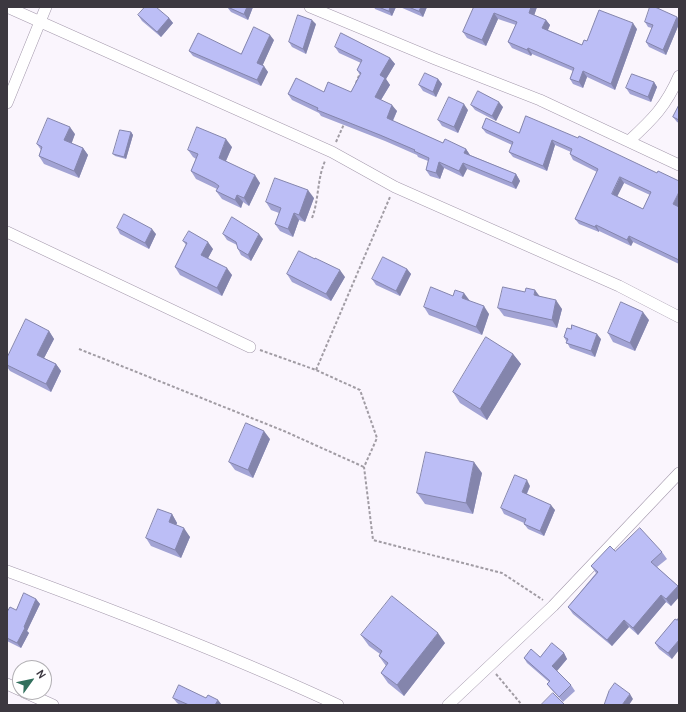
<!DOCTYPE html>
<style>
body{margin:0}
#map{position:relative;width:686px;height:712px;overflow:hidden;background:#faf5fd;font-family:Cabin,sans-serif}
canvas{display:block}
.frame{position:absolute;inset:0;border:8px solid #3c3840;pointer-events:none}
.north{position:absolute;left:12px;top:660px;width:40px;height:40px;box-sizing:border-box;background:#fff;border:1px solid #b1afb3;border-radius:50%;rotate:57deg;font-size:11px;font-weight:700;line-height:16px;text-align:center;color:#3c3840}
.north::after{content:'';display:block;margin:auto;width:14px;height:18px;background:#32705d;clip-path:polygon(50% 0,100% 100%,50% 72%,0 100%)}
</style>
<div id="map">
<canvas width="686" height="712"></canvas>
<div class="frame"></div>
<div class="north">N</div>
</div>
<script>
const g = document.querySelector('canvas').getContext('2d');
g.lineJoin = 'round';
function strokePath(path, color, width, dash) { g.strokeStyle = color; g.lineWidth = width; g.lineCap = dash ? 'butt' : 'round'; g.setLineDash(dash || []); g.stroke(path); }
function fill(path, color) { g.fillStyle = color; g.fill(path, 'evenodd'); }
const path = new Path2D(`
 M356,83L360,73
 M336,142L344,124
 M312,218C319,200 317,179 325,161
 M79,349L284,431L364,467
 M260,350L316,370L360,390L377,438L364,467L373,540L502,573L543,600
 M316,370L390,197
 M496,674L522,705`);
const minor = new Path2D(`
 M7,7L332,152L395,187L619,286L679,317
 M310,7L435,59L540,100L679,165
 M7,103L46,7
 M629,141C653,119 666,106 679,76
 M7,232L250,347
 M7,571C119,612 230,655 338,705
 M7,684L20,690
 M24,692L53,705
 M448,705L553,606L679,473`);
const wall = new Path2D(`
 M227,7H253L248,20L231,12Z
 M374,7H396L392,16L375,9Z
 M400,7H427L423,17Z
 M474,7H537L534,15L546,20L550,25L548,30L582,45L587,41L637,29L615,90L587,77L583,88L573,84L570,79L573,71L532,54L531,56L512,48L508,42L516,25L498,19L486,46L467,38L463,32Z
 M138,15L169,18L173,23L161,37L142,21Z
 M677,17L679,20V24L666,55L649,47L646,42L652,28L648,27L645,22Z
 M316,24L306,54L292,47L289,42Z
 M274,40L262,66L268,72L261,86L193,56L189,51L241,54Z
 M335,47L390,58L395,64L386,79L390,85L381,100L397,111L393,121L443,143L466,149L470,155L516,174L520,181L516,189L467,169L463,177L444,168L440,179L430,176L426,170L428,161L418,157L417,155L385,141L321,116L319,113L292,100L288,94L324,92H351L360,75L357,70L361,63L339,53Z
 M438,79L442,84L436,97L423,91L419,85Z
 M654,82L657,87L651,102L630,94L626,88Z
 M471,105L503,107L496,121L475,110Z
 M679,105V123L677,122L673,117Z
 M468,110L458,133L442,126L438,120Z
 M526,116L679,207V264L633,242L631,246L599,231V232L579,224L575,219L597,172L573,160L570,154L571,152L555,145L547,171L513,157L509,152L512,145L486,133L482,128L519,133ZM624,183L650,195L643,209L617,196Z
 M131,132L133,135L126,159L115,156L113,154Z
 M75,134L71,143L83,148L88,155L79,178L44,164L39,156L41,150L37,144Z
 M232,147L226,161L260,183L249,206L243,202L241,208L222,199L216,191L217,189L196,179L191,171L196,159L193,157L188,150Z
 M314,198L305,222L299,220L293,237L280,231L275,224L279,213L271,210L266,202Z
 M117,228L156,234L149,249L120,234Z
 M223,234L263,239L251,261L241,255L238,249L237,245L227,240Z
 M183,241L213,249L208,258L232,275L222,296L180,275L175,267L186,245Z
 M407,269L411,274L400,296L376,285L372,279Z
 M287,274L345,277L331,301L292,282Z
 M453,296L470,301L489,314L482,335L429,315L424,307Z
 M540,297L562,309L557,328L504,316L498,308Z
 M649,320L635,351L613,342L608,333Z
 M49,331L54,339L44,358L56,364L61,371L51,392L10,371L7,367V358Z
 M564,337L601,339L595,357L570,348Z
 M513,354L521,364L487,420L460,403L453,392Z
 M270,439L253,478L235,470L229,462Z
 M482,473L473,514L425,504L417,493Z
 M530,486L527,494L555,510L544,536L528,529L524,524V523L504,514L501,508Z
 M172,514L177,523L176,525L190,537L181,558L151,546L146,538Z
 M662,552L667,559L657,567L678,586L679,587V597L671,606L666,602L638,635L629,627L612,646L573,614L568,607L596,573L591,566Z
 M36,599L40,604L27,631L29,633L21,648L7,641V612L16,610Z
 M677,620L672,659L659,649L655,643Z
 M361,635L445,643L404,696L388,683L381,673L386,666L379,656L380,654L369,646Z
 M564,653L567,659L557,671L571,685L575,691L563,702L551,689L547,684L549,682L527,663L524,658L540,657Z
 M173,698H206L222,705H180L177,703Z`);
const shadedWall = new Path2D(`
 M247,7H253L248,20L244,14Z
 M390,7H396L392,16L389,11Z
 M421,7H427L423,17L419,11Z
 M531,7H537L533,19L529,13Z
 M494,13L498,19L486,46L482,40Z
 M677,17L679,20V24L666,55L663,50Z
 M169,18L173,23L161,37L157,32Z
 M312,20L316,24L306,54L303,49Z
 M546,20L550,25L546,34L542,28Z
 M633,23L637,29L615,90L611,84Z
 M270,35L274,40L261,69L257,63Z
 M528,48L532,54L531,56L527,50Z
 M390,58L395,64L386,79L390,85L379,103L375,97L380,75Z
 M264,66L268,72L261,86L257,80Z
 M583,71L587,77L583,88L579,82Z
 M438,79L442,84L436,97L433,92Z
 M654,82L657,87L651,102L648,97Z
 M499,102L503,107L496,121L492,116Z
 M464,104L468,110L458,133L454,127Z
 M392,105L397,111L391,124L387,118Z
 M70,127L75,134L70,148L64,140Z
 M131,132L133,135L126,159L124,157Z
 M226,139L232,147L224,165L219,158Z
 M552,140L555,145L547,171L543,166Z
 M83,148L88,155L79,178L74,171Z
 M466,149L470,155L464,153Z
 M439,162L444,168L440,179L436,173Z
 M463,163L467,169L463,177L459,171Z
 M516,174L520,181L516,189L512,183Z
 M255,175L260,183L249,206L244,198Z
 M620,177L624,183L616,199L612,194Z
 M308,190L314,198L305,222L299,215Z
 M679,192V205L677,210L673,204Z
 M237,195L243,202L241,208L235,200Z
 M294,213L299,220L293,237L288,229Z
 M596,225L599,231V232L595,227Z
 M152,229L156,234L149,249L145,243Z
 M259,234L263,239L251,261L248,255Z
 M629,236L633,242L631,246L627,240Z
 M208,242L213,249L206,262L201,255Z
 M227,268L232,275L222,296L217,288Z
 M407,269L411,274L400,296L396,291Z
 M340,270L345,277L331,301L326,294Z
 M535,290L541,298L534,295Z
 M464,293L470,301L462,298Z
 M556,300L562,309L557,328L552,320Z
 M484,306L489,314L482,335L476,327Z
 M643,312L649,320L635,351L630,343Z
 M49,331L54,339L42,362L37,355Z
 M597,334L601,339L595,357L591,351Z
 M513,354L521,364L487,420L480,409Z
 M56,364L61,371L51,392L46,384Z
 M264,431L270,439L253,478L248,470Z
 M474,462L482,473L473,514L466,503Z
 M527,480L530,486L525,497L522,492Z
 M551,505L555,510L544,536L540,531Z
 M172,514L177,523L174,530L169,522Z
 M184,528L190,537L181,558L175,550Z
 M678,586L679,587V597L671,606L666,599Z
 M661,595L666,602L638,635L633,628Z
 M36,599L40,604L27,631L29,633L21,648L17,643Z
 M624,620L629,627L612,646L607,640Z
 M438,633L445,643L404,696L397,685Z
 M679,640V650L672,659L668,653Z
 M564,653L567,659L556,672L552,666Z
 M630,694L633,699L629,705H622Z
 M218,700L222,705H215Z`);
const building = new Path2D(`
 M145,7H156L169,18L157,32L138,15Z
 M228,7H247L244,14Z
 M379,7H390L389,11Z
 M409,7H421L419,11Z
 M474,7H531L529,13L546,20L542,28L582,45L584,40L587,41L599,10L633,23L611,84L583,71L579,82L570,79L574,68L528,48L527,50L508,42L517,22L494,13L482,40L463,32Z
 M650,7H655L677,17L663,50L646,42L653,25L645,22Z
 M298,15L312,20L303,49L289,42Z
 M254,27L270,35L257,63L264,66L257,80L189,51L198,33L241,54Z
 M341,33L390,58L380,75L385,78L375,97L392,105L387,118L443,143L445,139L466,149L464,153L516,174L512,183L463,163L459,171L439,162L436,173L426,170L429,158L414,151L415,150L380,135L317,110L318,108L288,94L296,78L324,92L328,82L351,92L361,73L357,70L362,60L335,47Z
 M425,73L438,79L433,92L419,85Z
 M632,74L654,82L648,97L626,88Z
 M478,91L499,102L492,116L471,105Z
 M449,97L464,104L454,127L438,120Z
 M679,105V120L673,117Z
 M526,116L578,138L579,136L657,173L658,171L679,181V192L673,204L679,207V260L629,236L627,240L596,225L595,227L575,219L598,169L570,154L572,149L552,140L543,166L509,152L513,142L482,128L486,118L519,133ZM620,177L651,192L643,209L612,194Z
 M48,118L70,127L64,140L83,148L74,171L39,156L42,147L37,144Z
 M197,127L226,139L219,158L255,175L244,198L237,195L235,200L216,191L219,186L215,183L191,171L198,154L188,150Z
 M120,130L131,132L124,157L113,154Z
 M275,178L308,190L299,215L294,213L288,229L275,224L281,208L266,202Z
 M124,214L152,229L145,243L117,228Z
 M232,217L259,234L248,255L238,249L236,242L223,234Z
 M189,231L208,242L201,255L227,268L217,288L175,267L187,243L183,241Z
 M299,251L315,259V258L340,270L326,294L287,274Z
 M383,257L407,269L396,291L372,279Z
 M431,287L453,296L455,290L464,293L462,298L484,306L476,327L424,307Z
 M503,287L525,292L526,288L535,290L534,295L556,300L552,320L498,308Z
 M621,302L643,312L630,343L608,333Z
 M26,319L49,331L37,355L56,364L46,384L7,365V358Z
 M572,325L597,334L591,351L566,343L568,339L564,337L567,328L571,329Z
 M486,337L513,354L480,409L453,392Z
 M246,423L264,431L248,470L229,462Z
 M426,452L474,462L466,503L417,493Z
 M515,475L527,480L522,492L551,505L540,531L524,524L526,519L501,508Z
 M158,509L172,514L169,522L184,528L175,550L146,538Z
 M640,528L662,552L651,562L678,586L666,599L661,595L633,628L624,620L607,640L568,607L598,572L591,566L610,546L615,551Z
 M24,593L36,599L24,627L25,628L17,643L7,638V612L10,607L16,610Z
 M392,596L438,633L397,685L381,673L388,663L379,656L382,651L361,635Z
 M679,617V640L668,653L655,643L675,619L677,620Z
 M552,643L564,653L552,666L571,685L559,697L547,684L550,681L524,658L531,649L540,657Z
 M615,683L630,694L622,705H604L609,691Z
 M179,685L206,698L208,695L218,700L215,705H189L173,698Z
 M553,693L564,704L563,705H541Z`);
strokePath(minor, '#a499ac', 12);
strokePath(path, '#a19ca4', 2, [3, 2]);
strokePath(minor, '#fff', 11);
fill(wall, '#a2a3d4');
fill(shadedWall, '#8485ac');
fill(building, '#bcbef6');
strokePath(building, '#8485ac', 1);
</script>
